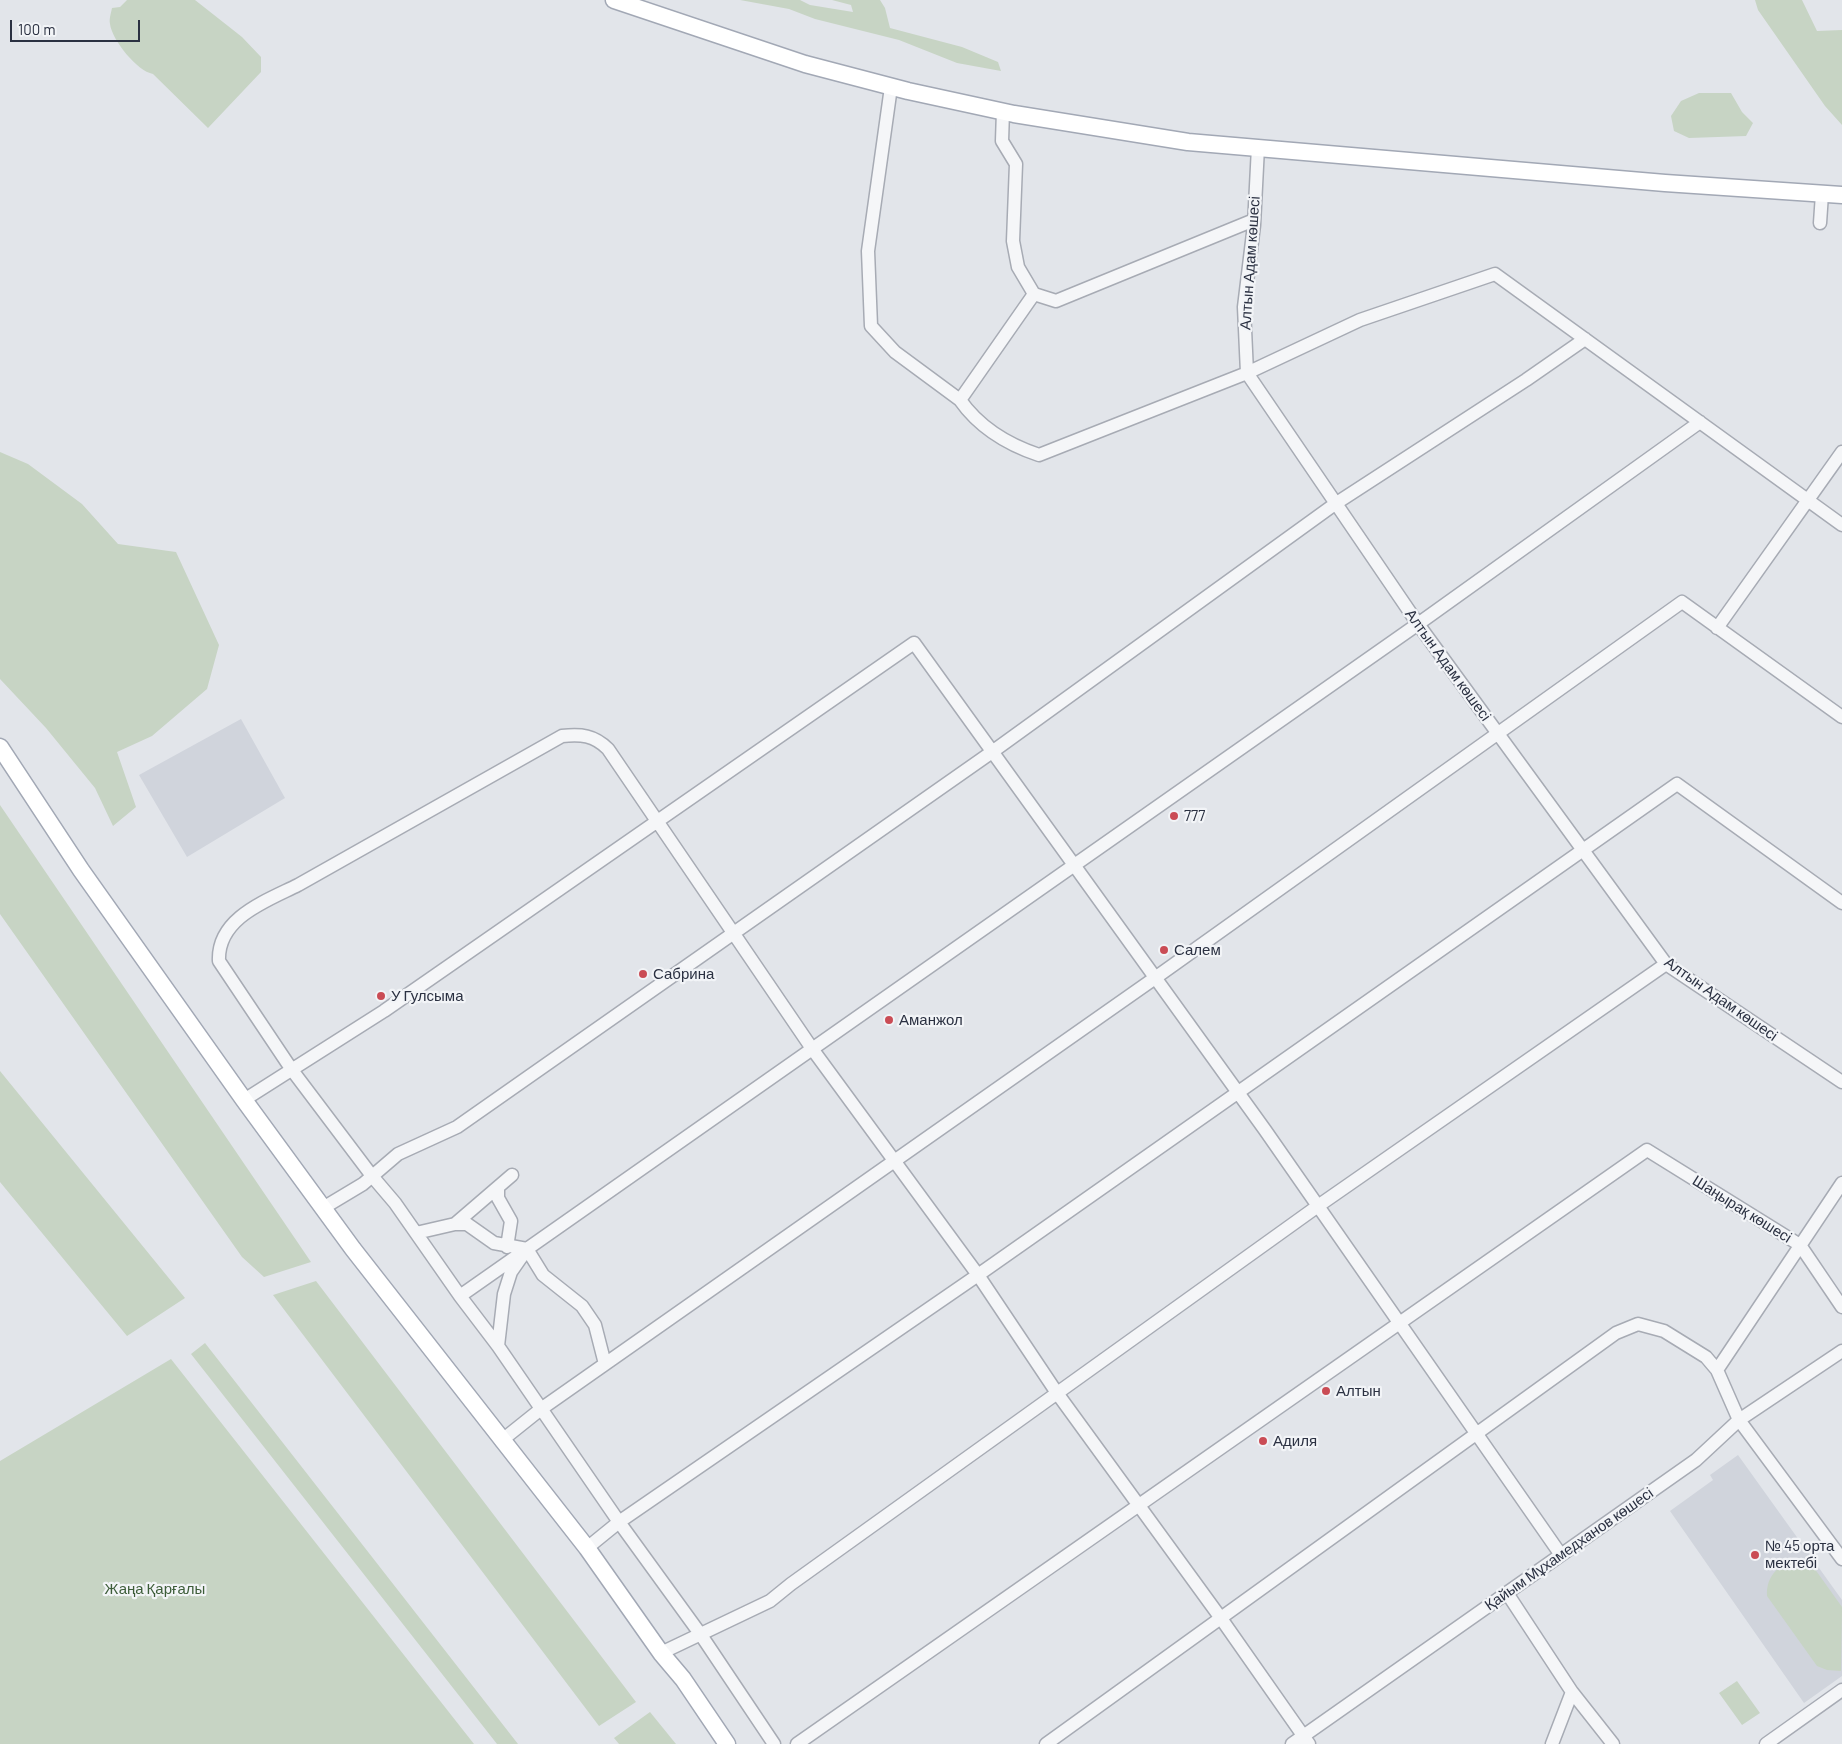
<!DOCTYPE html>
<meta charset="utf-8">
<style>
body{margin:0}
#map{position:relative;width:1842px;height:1744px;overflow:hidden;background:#e2e5ea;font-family:Barlow,sans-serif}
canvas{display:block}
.scale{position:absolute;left:10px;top:20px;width:130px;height:22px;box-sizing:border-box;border:2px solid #2b3142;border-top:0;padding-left:6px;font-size:15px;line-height:18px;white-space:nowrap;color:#2b3142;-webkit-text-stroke:4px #f2f4f7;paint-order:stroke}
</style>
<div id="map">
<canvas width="1842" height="1744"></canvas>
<div class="scale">100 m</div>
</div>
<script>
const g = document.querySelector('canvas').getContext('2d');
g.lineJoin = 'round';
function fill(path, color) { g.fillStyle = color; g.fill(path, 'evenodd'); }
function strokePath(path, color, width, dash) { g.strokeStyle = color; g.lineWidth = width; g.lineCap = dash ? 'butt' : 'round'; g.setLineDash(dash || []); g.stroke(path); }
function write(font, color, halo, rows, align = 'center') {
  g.font = font + ' Barlow,sans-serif'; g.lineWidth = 4.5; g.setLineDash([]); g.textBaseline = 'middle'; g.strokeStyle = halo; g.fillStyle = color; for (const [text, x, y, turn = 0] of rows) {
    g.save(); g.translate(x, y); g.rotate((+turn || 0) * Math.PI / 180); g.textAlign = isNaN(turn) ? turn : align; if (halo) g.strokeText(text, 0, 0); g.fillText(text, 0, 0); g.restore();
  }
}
const built = new Path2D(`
 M241,719L285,798L187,857L139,775Z
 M1738,1455L1842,1600V1676L1804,1703L1670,1511L1713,1480L1710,1475Z`);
const green = new Path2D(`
 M127,0H195L242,37L261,57V72L208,128L153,74C137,71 112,40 110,24C109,19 111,13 112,8L120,7Z
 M740,0H800L810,5L853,12L851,5L832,0H880L885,8L890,28L962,47L998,62L1001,71L957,63L899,40L815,19L789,9Z
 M1755,0H1802L1817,31L1842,30V125L1825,106L1758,10Z
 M1699,93H1731L1742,112L1753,123L1746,136L1689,138L1674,131L1671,116L1681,101Z
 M0,452L28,464L82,504L118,544L176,552L219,645L207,689L152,736L117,752L136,807L113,826L95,788L46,728L0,679Z
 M0,805L311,1262L264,1277L242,1257L0,914Z
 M0,1071L185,1298L127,1336L0,1182Z
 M316,1281L636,1702L599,1726L273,1295Z
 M205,1343L518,1744H497L191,1354Z
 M171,1359L474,1744H0V1461Z
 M1801,1560L1812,1565L1842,1607L1841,1671L1827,1670L1817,1666L1767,1596C1766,1575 1780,1562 1801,1560Z
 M1737,1681L1760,1713L1742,1725L1719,1693Z
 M650,1712L676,1744H619L614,1738Z`);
const minor = new Path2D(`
 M891,87L868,251L871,326L895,352L960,400
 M1003,111L1002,141L1016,164L1013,241L1018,267L1034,294L1056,301L1254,220
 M1258,147L1254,225L1244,307L1247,373L1418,624L1666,964L1842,1082
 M1820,223L1822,194
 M1034,294L960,400C979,427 1009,445 1039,455L1247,373L1360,320L1495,274L1842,525
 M1717,628L1842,452
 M244,1100L384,1011L914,643L1265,1130L1561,1555
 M498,1188V1198L511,1221L507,1247
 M323,1208L363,1184L398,1154L457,1127L992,752L1335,504L1526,380L1585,339
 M455,1224L512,1175
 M416,1233L455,1224H467L494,1243L527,1249L511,1272L504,1294L498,1346
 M527,1249L543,1275L582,1306L595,1325L605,1364
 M460,1296L1418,624L1700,422
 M1717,1370L1842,1183
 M501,1441L541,1409L1155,978L1682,602L1842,717
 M587,1548L619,1522L978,1275L1677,784L1842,903
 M1507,1593L1572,1692L1552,1744
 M661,1653L770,1601L791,1584L1318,1206L1666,964
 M1572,1692L1613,1744
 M774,1744L701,1635L619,1522L498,1346L460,1296L395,1203L372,1176L292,1070L219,961C217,918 266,901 298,885L562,736C581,734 594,735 608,749L813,1050L978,1275L1057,1393L1220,1617L1309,1744
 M797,1744C1081,1547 1362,1346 1647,1150L1800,1245L1842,1307
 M1046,1744L1616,1333L1638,1324L1664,1331L1706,1357L1717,1370L1739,1420L1842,1559
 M1292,1744L1696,1460L1739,1420L1842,1351
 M1766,1744L1842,1690`);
const major = new Path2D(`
 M614,0L805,64L908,91L1014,114L1188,142L1665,183L1842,195
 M0,747L81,870L244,1100L353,1249L587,1548L661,1653L683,1679L727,1744`);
const markers = [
 [1174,816,5,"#ca4c55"],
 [1164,950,5,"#ca4c55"],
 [643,974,5,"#ca4c55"],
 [381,996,5,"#ca4c55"],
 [889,1020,5,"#ca4c55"],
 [1326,1391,5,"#ca4c55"],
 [1263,1441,5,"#ca4c55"],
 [1755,1555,5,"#ca4c55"]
];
const streetNames = [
 ["Алтын Адам көшесі",1250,263,-86],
 ["Алтын Адам көшесі",1448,665,54],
 ["Алтын Адам көшесі",1721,999,35],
 ["Шаңырақ көшесі",1742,1209,32],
 ["Қайым Мұхамедханов көшесі",1569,1549,-35]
];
const poiNames = [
 ["777",1184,816],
 ["Салем",1174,950],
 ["Сабрина",653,974],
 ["У Гулсыма",391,996],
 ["Аманжол",899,1020],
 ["Алтын",1336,1391],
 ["Адиля",1273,1441],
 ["№ 45 орта",1765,1546],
 ["мектебі",1765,1563]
];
const parkNames = [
 ["Жаңа Қарғалы",155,1589]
];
fill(built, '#d0d4dc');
fill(green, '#c7d4c4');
strokePath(minor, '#a7abb4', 15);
strokePath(major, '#a2a8b5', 19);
strokePath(minor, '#f5f6f8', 12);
strokePath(major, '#fff', 16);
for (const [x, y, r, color] of markers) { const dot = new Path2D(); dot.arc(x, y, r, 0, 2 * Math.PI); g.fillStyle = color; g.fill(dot); strokePath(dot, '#f2f4f7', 2); }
write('15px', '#2b3142', '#f2f4f7', streetNames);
write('15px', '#2b3142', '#f2f4f7', poiNames, 'left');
write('15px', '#3d5d39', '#f2f4f7', parkNames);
</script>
